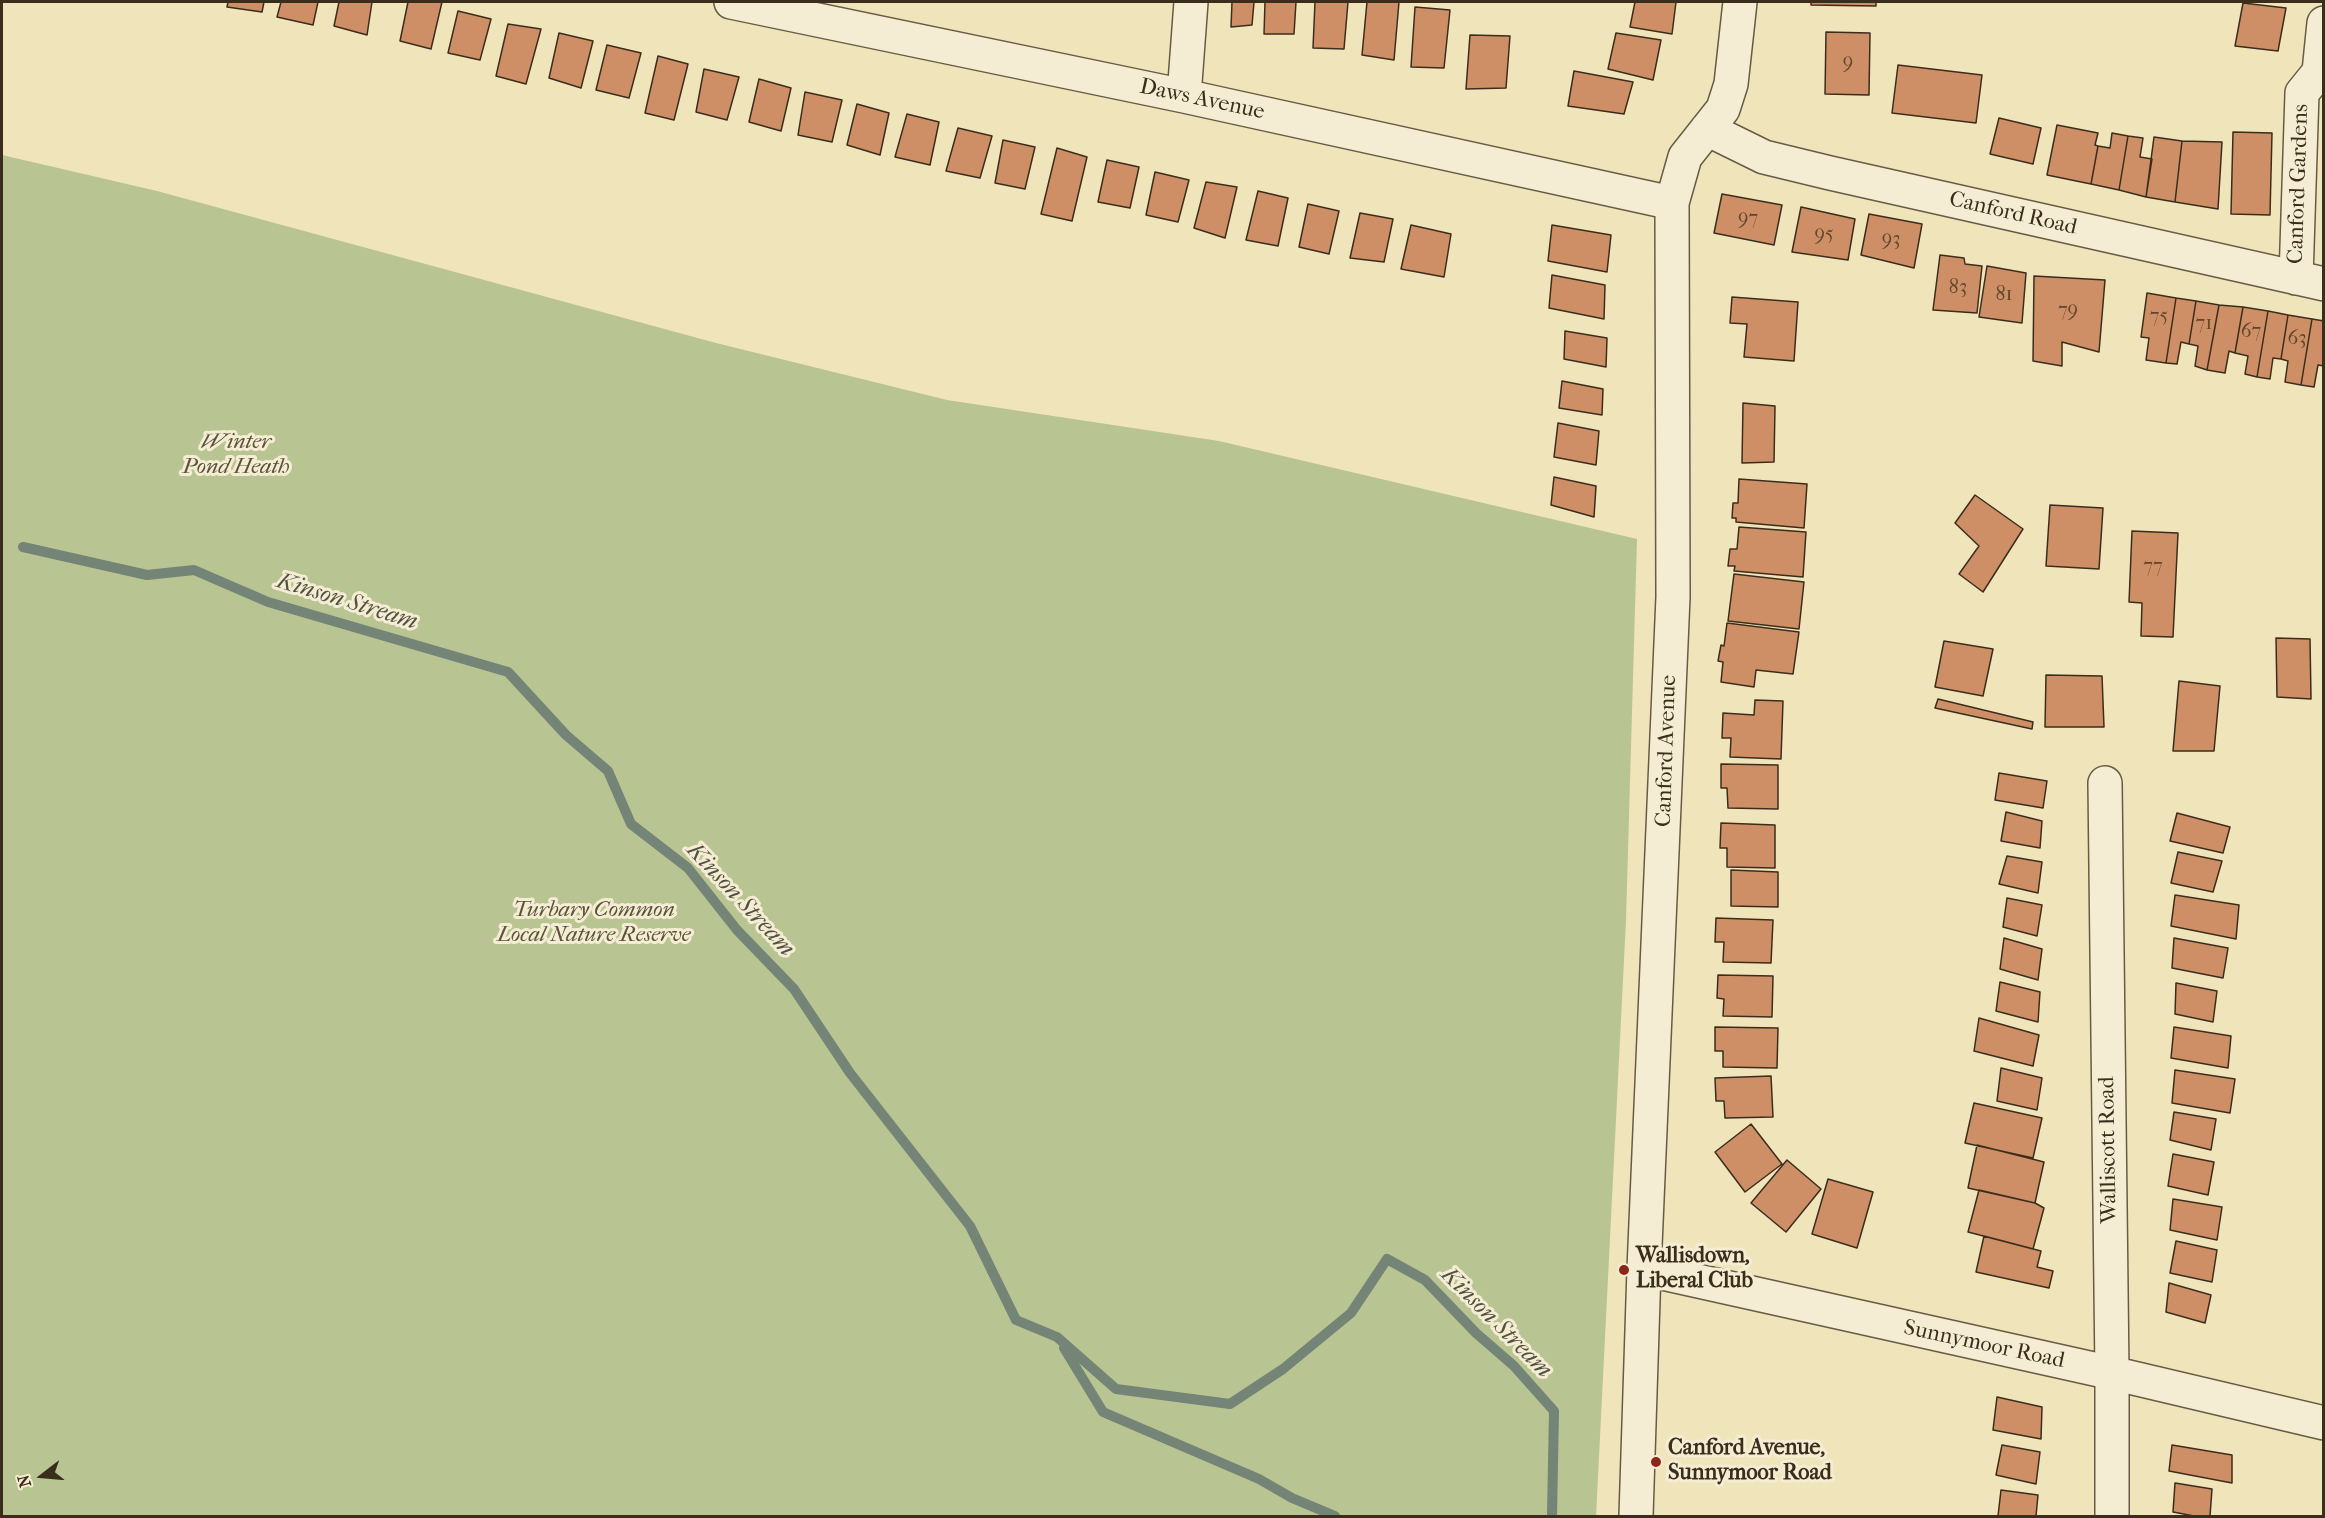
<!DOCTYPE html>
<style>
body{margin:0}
#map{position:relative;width:2325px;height:1518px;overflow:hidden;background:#f0e4bb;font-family:"IM FELL French Canon",serif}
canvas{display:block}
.frame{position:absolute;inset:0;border:3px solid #3b2d1c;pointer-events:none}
.north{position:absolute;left:12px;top:1446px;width:60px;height:60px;-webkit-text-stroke:4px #f5edd3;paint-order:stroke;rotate:254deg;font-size:16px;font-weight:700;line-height:24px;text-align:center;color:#3b2d1c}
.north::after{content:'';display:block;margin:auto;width:21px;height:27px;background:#3b2d1c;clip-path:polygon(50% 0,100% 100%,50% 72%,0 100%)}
</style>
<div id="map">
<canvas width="2325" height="1518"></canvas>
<div class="frame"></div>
<div class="north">N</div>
</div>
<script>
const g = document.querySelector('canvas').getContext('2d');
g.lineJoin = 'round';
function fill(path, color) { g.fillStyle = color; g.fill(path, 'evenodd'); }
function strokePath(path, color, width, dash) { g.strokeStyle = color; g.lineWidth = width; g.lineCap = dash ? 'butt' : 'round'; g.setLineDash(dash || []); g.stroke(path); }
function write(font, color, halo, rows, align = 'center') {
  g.font = font + ' "IM FELL French Canon",serif'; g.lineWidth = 6; g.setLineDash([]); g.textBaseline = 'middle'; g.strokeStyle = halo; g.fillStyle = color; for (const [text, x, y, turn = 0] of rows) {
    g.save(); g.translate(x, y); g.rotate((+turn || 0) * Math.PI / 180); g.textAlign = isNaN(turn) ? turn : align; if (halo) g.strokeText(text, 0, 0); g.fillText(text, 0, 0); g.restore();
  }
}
const green = new Path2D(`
 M2,155L157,191L716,343L947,400L1219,441L1637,539L1626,920L1596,1516H2Z`);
const stream = new Path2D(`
 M23,547L147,575L194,570L268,602L508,672L566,735L608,771L631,824L688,868L737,930L794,989L850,1073L970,1226L1016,1320L1057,1337L1116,1389L1230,1404L1283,1369L1351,1313L1387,1259L1425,1280L1476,1333L1514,1366L1554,1411L1552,1516
 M1064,1348L1103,1412L1259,1479L1292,1498L1335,1516`);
const building = new Path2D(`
 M228,2H264L262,12L227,7Z
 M281,2H318L313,25L277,17Z
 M339,2H372L367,35L334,26Z
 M408,2H442L431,49L400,41Z
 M1232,2H1254L1252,25L1231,27Z
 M1265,2H1296L1294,34H1264Z
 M1315,2H1348L1344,49L1313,48Z
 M1367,2H1399L1394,60L1362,55Z
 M1635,2H1676L1672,34L1630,27Z
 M1811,2H1876V6L1811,5Z
 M2243,3L2286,8L2278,51L2235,46Z
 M1415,7L1450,10L1444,68L1411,67Z
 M458,11L491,19L480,60L448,53Z
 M508,24L541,29L526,84L496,76Z
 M1826,32L1870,33L1869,95L1825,94Z
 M559,33L593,41L581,88L549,78Z
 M1616,33L1661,40L1653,80L1608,69Z
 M1470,35L1510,36L1506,88L1466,89Z
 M607,45L641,53L629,98L596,90Z
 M658,56L688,64L674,120L645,113Z
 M1898,65L1982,75L1976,123L1892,113Z
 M704,69L739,77L727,120L696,112Z
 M1574,71L1633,82L1624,114L1568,106Z
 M759,79L791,88L781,131L749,122Z
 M805,92L842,100L832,142L798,135Z
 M857,104L889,113L880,155L847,145Z
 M907,114L939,122L930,165L895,157Z
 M1999,118L2041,128L2033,164L1990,154Z
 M2057,125L2098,133L2095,145L2098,146L2091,184L2047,175Z
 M958,128L992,136L980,178L946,171Z
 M2233,132L2272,133L2270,215L2231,214Z
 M2112,133L2128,136L2119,190L2091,184L2098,146L2110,148Z
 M2128,136L2143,138L2140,157L2152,159L2146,197L2119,190Z
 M2154,137L2182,141L2175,202L2146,197Z
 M1003,140L1035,147L1025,189L995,183Z
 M2182,141L2222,142L2218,209L2175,202Z
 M1057,148L1087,157L1072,221L1041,214Z
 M1107,160L1139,167L1130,208L1098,202Z
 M1155,172L1189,180L1178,222L1146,215Z
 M1206,182L1237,187L1225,238L1194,228Z
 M1258,191L1288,198L1278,246L1246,240Z
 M1722,194L1782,205L1774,245L1714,233Z
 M1308,204L1339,211L1329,254L1299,247Z
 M1801,207L1855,219L1848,260L1792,252Z
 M1360,213L1393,219L1384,262L1350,258Z
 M1869,214L1922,224L1914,268L1861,255Z
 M1411,225L1451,234L1444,277L1401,269Z
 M1552,225L1611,235L1607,272L1548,261Z
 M1940,255L1964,258L1965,264L1982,266L1977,313L1933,310Z
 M1987,266L2026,273L2022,323L1979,317Z
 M1552,275L1605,285L1604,319L1549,308Z
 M2034,276L2105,280L2099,352L2062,342V366L2033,361Z
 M2147,293L2176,298L2166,363L2146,360L2149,338L2141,337Z
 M1732,297L1798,302L1794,361L1744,357L1747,324L1730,323Z
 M2176,298L2196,301L2189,344L2181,342L2177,364L2166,363Z
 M2196,301L2219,305L2207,370L2195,366L2198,346L2189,344Z
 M2219,305L2243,307L2235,353L2229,351L2225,373L2207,370Z
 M2243,307L2268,311L2257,377L2245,374L2248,356L2235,353Z
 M2268,311L2288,315L2281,359L2273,358L2270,379L2257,377Z
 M2288,315L2312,319L2301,385L2285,382L2288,361L2281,359Z
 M2312,319L2324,321V366L2318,365L2314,387L2301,385Z
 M1565,331L1607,338L1606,367L1564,359Z
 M1562,381L1603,389L1602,415L1559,408Z
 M1743,403L1775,406L1774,462L1742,463Z
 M1558,423L1599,431L1596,465L1554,457Z
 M1554,477L1596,486L1594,517L1551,505Z
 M1739,479L1807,484L1804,528L1736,522V518H1732L1733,503H1738Z
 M1975,495L2023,529L1983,592L1959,574L1979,546L1955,523Z
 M2050,505L2103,508L2099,569L2046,566Z
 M1739,527L1806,532L1803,577L1734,571L1735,566H1728L1730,549H1737Z
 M2132,531L2178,533L2173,637L2141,636L2142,603L2129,602Z
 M1734,574L1804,582L1799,629L1728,621Z
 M1727,623L1799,632L1793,674L1756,670L1754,687L1721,682L1723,662L1718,661L1721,645L1724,646Z
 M2276,638L2310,639L2311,699L2277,697Z
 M1944,641L1993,649L1983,696L1935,687Z
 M2046,675L2102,676L2104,727H2045Z
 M2179,681L2220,686L2214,751H2173Z
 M1938,699L2033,722L2032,729L1935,708Z
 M1755,700L1783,701L1781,759L1730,757L1731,738H1722L1723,713L1754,715Z
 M1721,764L1778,765V809L1728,808L1727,788H1721Z
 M1999,773L2047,781L2043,808L1995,800Z
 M2006,812L2042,821L2040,848L2001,841Z
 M2177,813L2230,827L2223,853L2170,841Z
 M1721,823L1775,825V868L1727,867V848H1720Z
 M2178,852L2222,861L2213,892L2171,883Z
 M2007,856L2042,862L2038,893L1999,884Z
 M1731,870L1778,872V907L1731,906Z
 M2175,895L2239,905L2236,939L2171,926Z
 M2007,898L2042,905L2037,936L2003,927Z
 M1716,918L1773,920L1771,963L1723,962L1724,942H1715Z
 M2004,938L2042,949L2038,980L2000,969Z
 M2174,938L2228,948L2223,978L2172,968Z
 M1718,975L1773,976L1772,1017L1723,1016L1724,999L1717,998Z
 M2000,982L2040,992L2038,1022L1996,1011Z
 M2176,983L2217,991L2213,1022L2175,1014Z
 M1979,1018L2039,1035L2033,1066L1974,1051Z
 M1715,1027L1778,1028L1777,1068L1723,1067V1051H1715Z
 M2174,1027L2231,1036L2228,1068L2171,1058Z
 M2001,1068L2042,1078L2037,1110L1997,1101Z
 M2175,1070L2235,1079L2230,1113L2172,1103Z
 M1771,1076L1773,1117L1725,1118L1724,1101H1716L1715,1078Z
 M1974,1103L2042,1118L2033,1158L1965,1143Z
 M2174,1112L2216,1119L2211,1150L2170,1140Z
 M1751,1124L1782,1164L1745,1192L1715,1152Z
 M1977,1145L2044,1162L2035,1203L1968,1188Z
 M2173,1154L2214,1162L2208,1195L2168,1186Z
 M1787,1160L1821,1189L1786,1232L1751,1203Z
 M1828,1179L1873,1192L1857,1248L1812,1234Z
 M1979,1190L2035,1203L2044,1208L2033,1249L1968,1232Z
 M2173,1199L2222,1207L2217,1240L2170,1230Z
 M1984,1236L2041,1251L2037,1267L2053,1271L2049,1288L1976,1272Z
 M2176,1241L2217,1250L2212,1282L2170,1273Z
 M2169,1283L2211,1295L2205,1323L2166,1312Z
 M1997,1397L2042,1407L2041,1439L1993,1430Z
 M2002,1445L2040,1452L2036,1484L1996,1475Z
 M2172,1445L2232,1455V1483L2169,1471Z
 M2175,1483L2212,1489L2210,1516H2194L2173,1512Z
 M2001,1490L2038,1495L2036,1516H1998Z`);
const minor = new Path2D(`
 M731,2L1184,96L1672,203
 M1184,96L1191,2
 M1707,129L1764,157L1830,173L2324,284
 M2296,278L2302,93L2319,72L2324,23
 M2105,783L2112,1373V1516
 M1644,1269L2112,1373L2324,1423
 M1636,1516L1644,1269L1673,597L1672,203L1685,157L1723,109L1731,84L1740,2`);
const markers = [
 [1624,1270,6,"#8f2418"],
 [1656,1462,6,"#8f2418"]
];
const numberNames = [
 ["9",1848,63],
 ["97",1748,219],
 ["95",1824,235],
 ["93",1891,240],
 ["83",1958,288],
 ["81",2004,295],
 ["79",2068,311],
 ["75",2159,317],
 ["71",2204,324],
 ["67",2251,332],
 ["63",2297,339],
 ["77",2153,567]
];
const streetNames = [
 ["Daws Avenue",1202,100,12],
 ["Canford Gardens",2299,184,-88],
 ["Canford Road",2013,214,13],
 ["Canford Avenue",1667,751,-88],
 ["Walliscott Road",2109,1150,-91],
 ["Sunnymoor Road",1984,1345,12]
];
const parkNames = [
 ["Winter",236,443],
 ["Pond Heath",236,468],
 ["Turbary Common",594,911],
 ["Local Nature Reserve",594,936]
];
const poiNames = [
 ["Wallisdown,",1636,1257],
 ["Liberal Club",1636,1282],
 ["Canford Avenue,",1668,1449],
 ["Sunnymoor Road",1668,1474]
];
const waterNames = [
 ["Kinson Stream",347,602,17],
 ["Kinson Stream",740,900,47],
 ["Kinson Stream",1496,1323,45]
];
fill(green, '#b8c491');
strokePath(stream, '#748476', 10);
fill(building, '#cf8f66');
strokePath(building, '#3b2d1c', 1.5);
strokePath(minor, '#685b44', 36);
strokePath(minor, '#f5edd3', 33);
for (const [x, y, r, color] of markers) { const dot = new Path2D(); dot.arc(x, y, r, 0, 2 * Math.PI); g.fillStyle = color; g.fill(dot); strokePath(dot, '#f5edd3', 2); }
write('20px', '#60462e', null, numberNames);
write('22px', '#3b2d1c', '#f5edd3', streetNames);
write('italic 22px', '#5a5339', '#f5edd3', parkNames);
write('bold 22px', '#3b2d1c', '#f5edd3', poiNames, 'left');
write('italic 24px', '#535142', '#f5edd3', waterNames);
</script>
